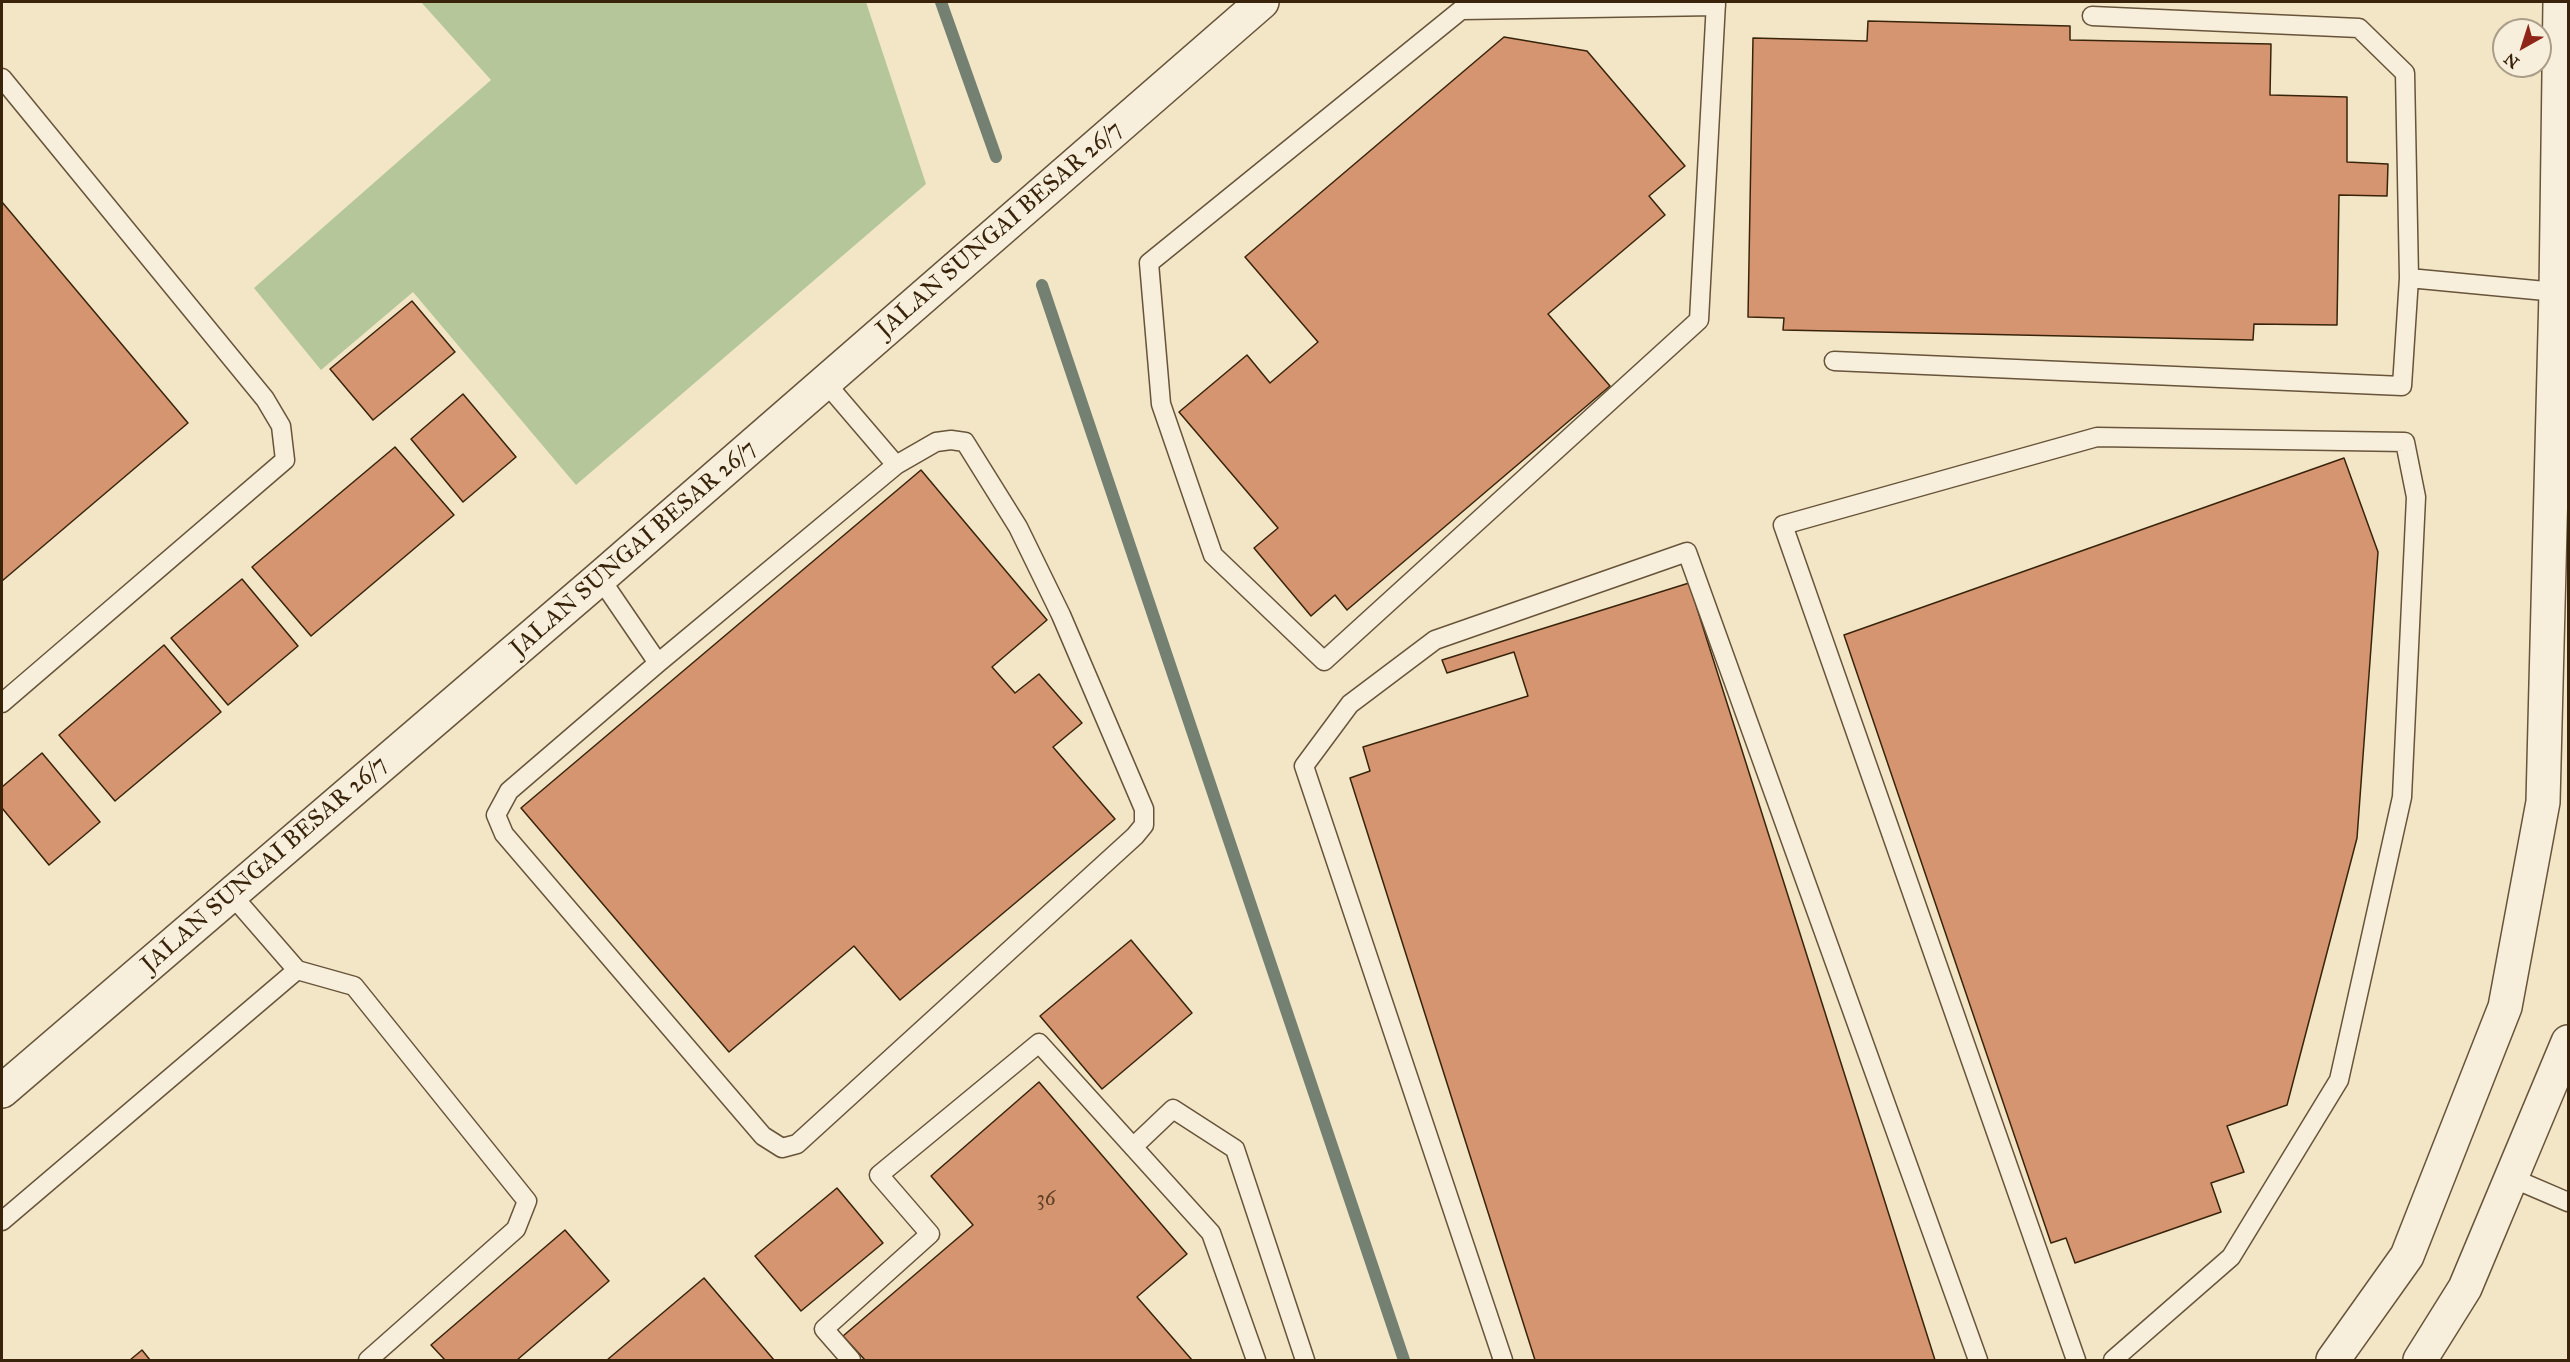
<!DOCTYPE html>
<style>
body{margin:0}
#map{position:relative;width:2570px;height:1362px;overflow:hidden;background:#f2e6c7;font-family:"IM FELL Great Primer",serif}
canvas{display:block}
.frame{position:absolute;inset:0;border:3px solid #39240b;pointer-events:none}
.north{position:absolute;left:2492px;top:18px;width:60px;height:60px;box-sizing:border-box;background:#f7efdb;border:2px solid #ab9e88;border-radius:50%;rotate:219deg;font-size:16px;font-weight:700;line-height:24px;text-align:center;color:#39240b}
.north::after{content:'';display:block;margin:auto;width:21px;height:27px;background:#8f2418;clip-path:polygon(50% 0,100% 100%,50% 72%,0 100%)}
</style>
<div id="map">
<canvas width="2570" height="1362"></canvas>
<div class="frame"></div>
<div class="north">N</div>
</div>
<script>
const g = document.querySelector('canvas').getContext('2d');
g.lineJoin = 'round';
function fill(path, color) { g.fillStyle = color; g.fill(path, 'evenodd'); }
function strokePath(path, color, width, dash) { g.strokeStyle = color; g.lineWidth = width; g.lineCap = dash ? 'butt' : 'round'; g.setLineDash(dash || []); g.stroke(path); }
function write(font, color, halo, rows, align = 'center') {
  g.font = font + ' "IM FELL Great Primer",serif'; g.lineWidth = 6; g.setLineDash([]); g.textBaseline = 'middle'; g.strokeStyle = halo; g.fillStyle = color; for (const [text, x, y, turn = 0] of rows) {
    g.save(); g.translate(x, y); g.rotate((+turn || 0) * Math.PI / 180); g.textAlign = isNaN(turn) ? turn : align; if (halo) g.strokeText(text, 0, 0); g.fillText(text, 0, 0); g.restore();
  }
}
const green = new Path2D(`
 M421,2H866L926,184L576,485L413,292L321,370L254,288L491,80Z`);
const stream = new Path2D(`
 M941,2L996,157
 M1042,285L1404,1360`);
const building = new Path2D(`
 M1868,21L2070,26V40L2271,44L2270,95L2347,97V162L2388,164L2387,196L2339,195L2337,325L2254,324L2253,340L1783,330L1784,318L1748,317L1753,38L1867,41Z
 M1504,37L1587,51L1685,166L1649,196L1665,215L1548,314L1610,386L1347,610L1335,595L1311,616L1254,548L1278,528L1179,412L1247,355L1270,383L1318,342L1245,257Z
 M2,202L188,423L2,581Z
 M412,301L455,352L373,420L330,369Z
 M463,394L516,457L463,502L411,439Z
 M395,447L454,515L311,636L252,567Z
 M2344,458L2378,552L2357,838L2287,1105L2227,1126L2244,1172L2211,1183L2221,1212L2075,1263L2066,1238L2051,1243L1844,635Z
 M921,470L1047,620L992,667L1015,693L1039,674L1082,723L1053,747L1115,819L900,1000L854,946L729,1052L521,808Z
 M242,579L298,646L228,705L171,638Z
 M1689,583L1935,1360H1535L1350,778L1370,771L1363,747L1528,696L1514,652L1447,673L1442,660Z
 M164,645L221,712L115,801L59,735Z
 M42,753L100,822L49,865L2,808V787Z
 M1131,940L1192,1013L1102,1089L1040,1016Z
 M1039,1082L1187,1254L1137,1297L1192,1360H865L843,1336L973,1225L931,1176Z
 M837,1188L883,1243L801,1311L755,1256Z
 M565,1230L609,1281L517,1360H445L431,1345Z
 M704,1278L774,1360H607Z
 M142,1350L150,1360H130Z`);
const service = new Path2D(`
 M1716,6L1461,10L1149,263L1161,404L1213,555L1324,661L1699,320L1716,2
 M2,78L265,399L281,426L285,460L2,703
 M2409,278L2556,292
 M1834,361L2402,386L2409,278L2405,73L2359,28L2092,16
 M825,382L896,465
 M951,440L965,442L1018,527L1061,615L1144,809V825L1135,836L797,1144L782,1148L763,1136L504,834L496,815L509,791L658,663L896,465L936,442Z
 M600,578L658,663
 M231,894L297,970
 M1133,1147L1173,1109L1235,1149L1305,1360
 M2512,1178L2568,1202
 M2,1221L297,970L354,986L527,1201L516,1229L368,1360
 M851,1360L824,1329L930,1234L879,1175L1039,1043L1211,1233L1256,1360
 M1503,1360L1304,766L1350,704L1435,640L1687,552L1978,1360
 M2076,1360L1783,525L2097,437L2405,442L2416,497L2402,797L2339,1080L2231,1257L2113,1360`);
const minor = new Path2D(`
 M2,1091L600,578L1262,2`);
const tertiary = new Path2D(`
 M2333,1360L2407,1256L2505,1007L2543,802L2556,292L2560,2
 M2420,1360L2465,1288L2568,1042`);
const numberNames = [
 ["36",1046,1200]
];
const streetNames = [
 ["JALAN SUNGAI BESAR 26/7",1000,230,-41],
 ["JALAN SUNGAI BESAR 26/7",634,549,-41],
 ["JALAN SUNGAI BESAR 26/7",265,865,-41]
];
fill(green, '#b4c69a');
strokePath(stream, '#748172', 12);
fill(building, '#d49570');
strokePath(building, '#39240b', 1.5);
strokePath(service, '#67543a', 21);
strokePath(minor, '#67543a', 36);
strokePath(tertiary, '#67543a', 36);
strokePath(service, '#f7efdb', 18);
strokePath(minor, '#f7efdb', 33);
strokePath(tertiary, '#f7efdb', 33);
write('21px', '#604024', null, numberNames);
write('24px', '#39240b', '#f7efdb', streetNames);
</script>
